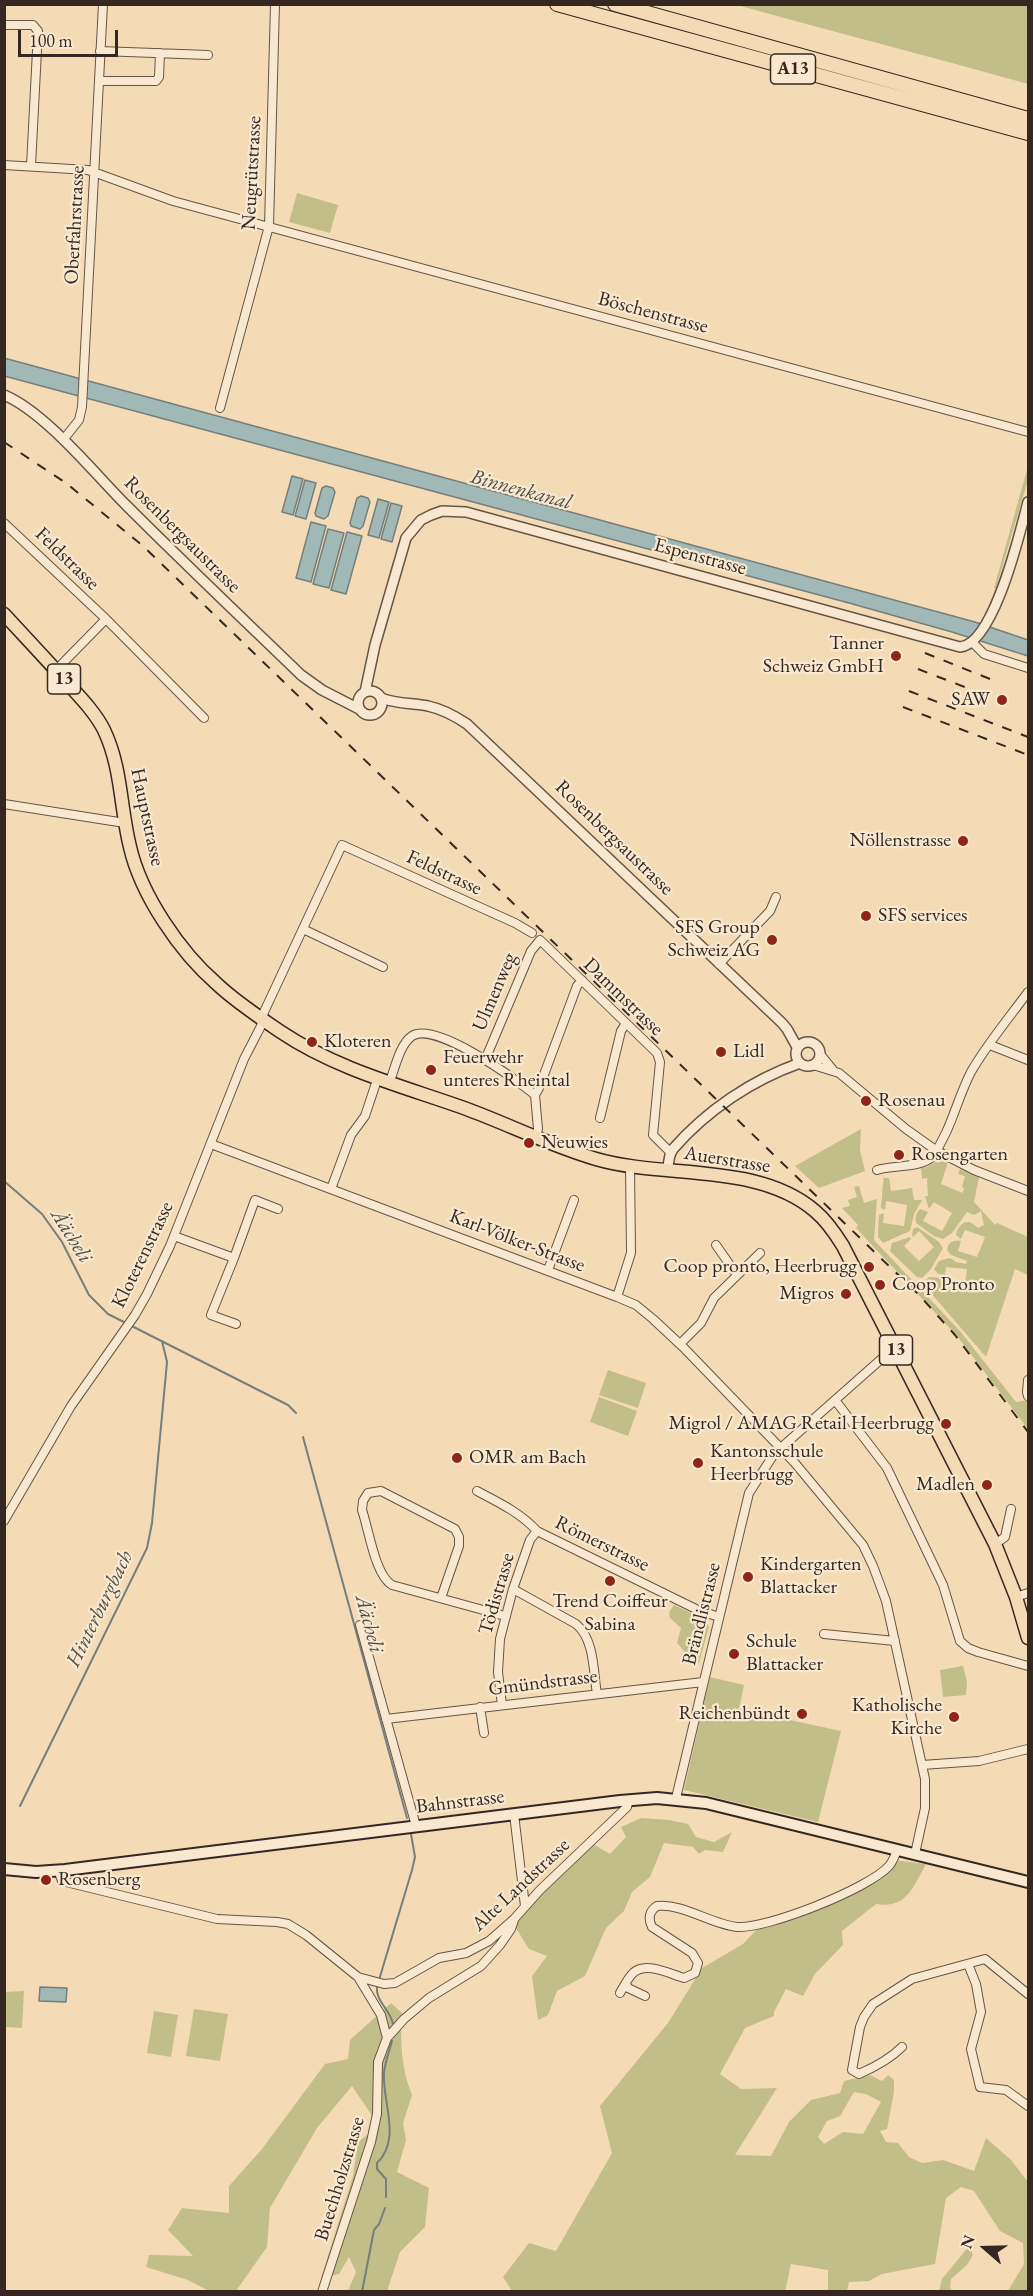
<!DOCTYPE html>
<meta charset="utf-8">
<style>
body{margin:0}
#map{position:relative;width:1033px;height:2296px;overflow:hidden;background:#f5dbb5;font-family:"EB Garamond",serif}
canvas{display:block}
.frame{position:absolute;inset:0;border:6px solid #352822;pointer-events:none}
.north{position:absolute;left:955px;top:2218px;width:60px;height:60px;-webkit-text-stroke:4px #f8e8cf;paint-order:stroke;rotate:290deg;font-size:16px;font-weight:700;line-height:24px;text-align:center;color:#352822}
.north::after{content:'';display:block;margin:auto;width:21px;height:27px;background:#352822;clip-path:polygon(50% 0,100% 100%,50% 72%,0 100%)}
.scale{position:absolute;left:18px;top:30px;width:100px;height:27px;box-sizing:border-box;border:3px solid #352822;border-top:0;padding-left:8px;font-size:18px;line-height:21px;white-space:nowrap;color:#352822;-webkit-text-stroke:4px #f8e8cf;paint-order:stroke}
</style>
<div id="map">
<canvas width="1033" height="2296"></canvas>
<div class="frame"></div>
<div class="north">N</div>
<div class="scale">100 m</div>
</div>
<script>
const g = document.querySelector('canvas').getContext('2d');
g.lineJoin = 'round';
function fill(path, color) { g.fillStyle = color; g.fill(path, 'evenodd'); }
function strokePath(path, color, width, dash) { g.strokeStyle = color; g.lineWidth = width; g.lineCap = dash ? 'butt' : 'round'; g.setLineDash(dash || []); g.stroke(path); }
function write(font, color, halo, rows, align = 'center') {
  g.font = font + ' "EB Garamond",serif'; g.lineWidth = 4.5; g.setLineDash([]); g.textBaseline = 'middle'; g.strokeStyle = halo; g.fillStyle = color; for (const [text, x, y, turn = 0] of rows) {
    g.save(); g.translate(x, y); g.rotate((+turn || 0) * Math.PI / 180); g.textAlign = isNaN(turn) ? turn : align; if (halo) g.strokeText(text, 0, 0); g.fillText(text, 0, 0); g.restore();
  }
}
const green = new Path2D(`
 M737,5H1028V84C932,57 834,32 737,5Z
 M297,193L338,205L330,233L289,222Z
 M1028,466V480L996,588H994Z
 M861,1129L860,1151L865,1171L819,1188L795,1166Z
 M940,1159L948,1162L941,1184L963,1193L964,1188L962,1187L965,1176L958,1174L960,1169L979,1177L974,1202L995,1225L997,1223L1028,1237V1275L1015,1269L986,1357L923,1284L929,1277L944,1278L943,1288L964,1291L967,1269L946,1267L945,1275L938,1274L934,1269L939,1261L950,1258L956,1262L966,1264L967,1261L951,1255L947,1250C948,1243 953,1239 961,1241L958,1251L977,1257L985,1237L965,1230L961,1239L956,1235C957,1229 963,1219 971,1223C974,1224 976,1226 978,1228L984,1225L981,1211L974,1215L967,1212L952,1233L943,1239L934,1236L916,1223C915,1218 916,1213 920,1209L928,1212L923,1221L942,1231L952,1213L934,1202L929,1209L925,1196H928L927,1178L922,1179L921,1168L927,1167Z
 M884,1173V1178H889L891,1191L912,1188L914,1200H922L914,1214L910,1231L883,1243L878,1237L879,1215L884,1213L883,1223L904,1226L907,1205L886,1201L885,1210L881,1208Z
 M859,1186L864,1203L877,1199L874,1240L960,1331L1016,1402L1028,1400V1429L957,1336L856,1228L858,1225L842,1208L850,1206L848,1200L857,1197L854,1187Z
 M917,1227L939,1242L943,1248L931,1269L922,1278L917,1277L890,1251L892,1243L910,1237L911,1239L904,1246L919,1261L934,1247L919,1231L913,1237L912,1235L913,1229Z
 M608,1370L646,1383L638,1408L599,1395Z
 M599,1397L637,1411L628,1436L590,1422Z
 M674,1605L706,1620L709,1627L699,1663H694L677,1643L681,1628L670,1618L669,1612Z
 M963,1666L967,1682L966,1695L943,1697L940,1670Z
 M710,1677L744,1685L739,1709L841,1731L818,1822L684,1790Z
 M641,1818L669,1820L688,1824L696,1837L714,1842L732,1832L723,1852L705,1850L699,1854L693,1847L664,1843L650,1877L632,1892L624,1911L606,1928L585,1976L557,1991L548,2015L538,2020L532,1976L547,1956L529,1949L514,1925L542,1894L593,1844L610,1854L626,1837L621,1827Z
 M894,1860L926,1864C913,1887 907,1909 876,1904L842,1931L843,1945L815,1974L803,1996L786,1989L774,2012V2016L745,2028L720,2074L741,2089L777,2088L735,2155L771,2156L789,2122L811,2100L840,2093L844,2081L870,2075L882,2081L888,2075L894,2080V2092L887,2129L880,2131L886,2142L898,2143L909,2157L922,2163L943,2160L974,2171L986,2138L1011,2160L1028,2182V2291H1008L1024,2264L1023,2243L1000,2231L974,2191L961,2187L946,2198L935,2264L882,2274L869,2281L849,2282L847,2291H828V2270L791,2264L785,2292L512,2291L503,2277L529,2243L556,2251L612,2153L600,2106L668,2023L702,1968L743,1944L762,1924L862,1886ZM854,2092L866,2094L881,2102L863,2134L843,2132L824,2144L818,2137L827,2121L840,2116Z
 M24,1991L22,2028L5,2027V1992Z
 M391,2003L402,2013C400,2042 401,2068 412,2095L403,2123L406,2140L397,2172L429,2188L425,2227L400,2252L387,2291H348L356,2272L349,2257L339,2274L321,2278L353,2176L358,2142L379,2126L352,2086L317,2128L270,2208L267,2247L236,2291H209L188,2280L146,2267L149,2255L193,2256L168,2230L182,2208L229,2213V2186L262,2149L325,2064L348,2059L350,2040Z
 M194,2009L228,2014L220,2061L186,2056Z
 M154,2011L178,2015L171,2057L147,2053Z
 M969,2246L973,2255L967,2265L951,2279L950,2288L953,2291H939L942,2279Z`);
const water = new Path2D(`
 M4,358L975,622L1028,640V656L952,632L849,603L8,377L5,376Z
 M292,476L303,479L293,515L282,512Z
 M305,480L316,483L306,519L295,516Z
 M326,486L333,488L335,492L328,516L324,519L316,516L315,513L322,488Z
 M361,496L368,498L370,502L363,526L360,529L351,526L350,523L357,498Z
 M378,499L389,502L379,538L368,535Z
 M391,503L402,506L392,542L381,539Z
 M311,522L326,526L311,582L296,578Z
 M328,529L344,533L329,588L313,584Z
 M347,532L362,536L346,594L331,590Z
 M40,1987L67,1988L66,2002L39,2001Z`);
const stream = new Path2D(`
 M4,1181L42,1214L62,1242L89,1295L108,1314L288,1405L296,1413
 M303,1437L407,1818
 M20,1806L147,1548L152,1523L167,1362L162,1341
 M379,1980L412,1870L415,1857L411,1834
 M377,1986C375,2001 390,2009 393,2024
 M386,2197V2179L377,2169V2163C402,2139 382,2102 384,2073C385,2062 389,2052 392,2041
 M362,2292L374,2230L379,2224L385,2208`);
const minor = new Path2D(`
 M4,25H33L38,31L31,166
 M100,51L208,55
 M99,81H156L159,77L160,53
 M4,165L88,170L173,201L1028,432
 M220,408L269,226L275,4
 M63,440L79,420L82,407L103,4
 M4,523L106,619L204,718
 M973,643L984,654L1028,668
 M56,670L106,619
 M4,804L125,823
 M303,929L383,967
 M719,964L770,911L776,897
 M990,1045L1028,1060
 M820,1054L833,1070
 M485,1060L531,951L540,940L657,1053L660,1062L653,1135L671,1153
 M813,1065L839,1073L906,1129L937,1151L974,1170L1028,1191
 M390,1081C395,1068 400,1044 412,1036C435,1021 516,1079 535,1095L538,1129L536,1138
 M535,1095L539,1088L577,986L582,980
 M600,1118L621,1031L626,1023
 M211,1144L617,1297L636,1305L653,1319L683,1347L794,1462L863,1545L873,1566L886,1601L925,1779V1808L915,1854
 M877,1170C893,1165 921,1168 932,1157C952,1129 956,1101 971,1072C987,1044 1009,1018 1028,992
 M331,1189L351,1135L365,1116L378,1077
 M174,1236L234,1258L211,1315L236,1324
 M716,1245L737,1275
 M234,1258L255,1200L278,1209
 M548,1270L574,1200
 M617,1297L631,1253L630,1166
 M680,1344L701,1323L714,1298L760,1253
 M1028,1380L1027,1392L1028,1396
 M835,1400L887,1468L943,1585L960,1641L968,1648L978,1652L1028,1666
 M477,1491C498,1502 521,1513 537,1531L698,1610L719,1617
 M4,1521L71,1406L135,1315L147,1294L170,1246L244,1059L261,1026L264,1012L342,845L515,923L532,933
 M995,1544L1005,1537L1011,1509
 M513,1589L576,1624C595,1640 593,1671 597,1694
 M1016,1597L1028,1593
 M441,1598L459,1546V1537L455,1529L381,1491L368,1493L363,1501L362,1510C369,1530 375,1575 392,1585L505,1616
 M360,1625L416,1826
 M824,1634L895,1641
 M502,1705L498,1672L500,1639L513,1589L530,1540L537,1531
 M480,1707L484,1733
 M386,1719L703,1682
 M922,1765L979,1761L1028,1749
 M676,1798L749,1493L774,1454L887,1354L896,1349
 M514,1814L525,1906
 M58,1870L62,1881L217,1919L277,1922L288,1924L306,1935L358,1977L384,1984L395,1983L439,1958L466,1953L489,1941L514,1919L540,1890L627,1807L629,1800
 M968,1964L976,1984L981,2012L971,2049L980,2087L1006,2090L1028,2106
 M358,1977L381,2015L387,2038
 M626,1984L628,1988L645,1996
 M620,1993C624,1986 628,1978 633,1973C646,1961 670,1974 684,1978L695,1973L698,1963L692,1953L652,1927C648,1919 649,1911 657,1906C682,1903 711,1924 737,1927C767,1929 868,1889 889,1866C893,1861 895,1856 897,1850
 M902,2047C890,2059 875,2067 859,2074L852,2070L860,2027L864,2017L873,2004L912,1979L985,1959L1028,1994
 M322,2292L371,2142L377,2114L378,2062L387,2038L404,2019L429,1998L481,1966L500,1945L511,1929L514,1920`);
const tertiary = new Path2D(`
 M4,395C45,412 94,473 126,505C184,563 243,619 301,675L322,690L359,709
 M358 703a12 12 0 1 1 24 0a12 12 0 1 1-24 0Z
 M365,692L375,645L406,538L421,520L431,515L442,511L466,512L960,647C994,644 1020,532 1028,502
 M381,698C397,704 412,703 428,706C442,709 455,716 467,724L782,1023L787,1029L797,1047
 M796 1054a12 12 0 1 1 24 0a12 12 0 1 1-24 0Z
 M667,1171L670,1155L673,1149C707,1110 752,1080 800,1063`);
const secondary = new Path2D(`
 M4,1869L36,1872L65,1870L620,1801L657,1798L706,1803L1028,1882`);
const primary = new Path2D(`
 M4,614C26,638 48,661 70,686C82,699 96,714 104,730C122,768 120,807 130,847C141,895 180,952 217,984C236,1002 259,1017 281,1032C336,1069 402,1086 464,1108C508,1124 551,1146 596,1159C665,1179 758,1162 815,1211C827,1221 835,1233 843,1246L995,1544L1016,1597L1028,1638`);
const motorway = new Path2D(`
 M557,4L1028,133
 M615,4L1028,119`);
const rail = new Path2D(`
 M4,442L66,483L143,546L919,1295L955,1335L1028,1432
 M925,653L995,681
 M918,669L988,696
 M909,691L1028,737
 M903,707L1028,755`);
const markers = [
 [896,656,6,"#8f2418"],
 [1002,700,6,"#8f2418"],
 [963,841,6,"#8f2418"],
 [866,916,6,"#8f2418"],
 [772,940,6,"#8f2418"],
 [312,1042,6,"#8f2418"],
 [721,1052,6,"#8f2418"],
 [431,1070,6,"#8f2418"],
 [866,1101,6,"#8f2418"],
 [529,1143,6,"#8f2418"],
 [899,1155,6,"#8f2418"],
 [869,1267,6,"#8f2418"],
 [880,1285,6,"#8f2418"],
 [846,1294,6,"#8f2418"],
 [946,1424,6,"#8f2418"],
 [457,1458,6,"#8f2418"],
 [698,1463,6,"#8f2418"],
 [987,1485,6,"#8f2418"],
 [748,1577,6,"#8f2418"],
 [610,1581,6,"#8f2418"],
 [734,1654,6,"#8f2418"],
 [802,1714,6,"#8f2418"],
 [954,1717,6,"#8f2418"],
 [46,1880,6,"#8f2418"]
];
const shields = [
 [793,69,45],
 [64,679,33],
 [896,1350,33]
];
const shieldNames = [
 ["A13",793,69],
 ["13",64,679],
 ["13",896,1350]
];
const streetNames = [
 ["Neugrütstrasse",252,173,-87],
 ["Oberfahrstrasse",75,225,-87],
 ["Böschenstrasse",653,313,15],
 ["Rosenbergsaustrasse",182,535,45],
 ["Espenstrasse",700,557,15],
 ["Feldstrasse",67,559,44],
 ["Hauptstrasse",147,817,78],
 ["Rosenbergsaustrasse",614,838,44],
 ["Feldstrasse",444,873,25],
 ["Ulmenweg",495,992,-67],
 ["Dammstrasse",623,997,44],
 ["Auerstrasse",727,1160,9],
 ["Karl-Völker-Strasse",517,1241,21],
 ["Kloterenstrasse",143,1255,-64],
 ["Römerstrasse",602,1544,26],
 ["Tödistrasse",497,1594,-74],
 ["Brändlistrasse",702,1614,-76],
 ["Gmündstrasse",543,1683,-7],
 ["Bahnstrasse",460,1802,-7],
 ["Alte Landstrasse",521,1885,-43],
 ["Buechholzstrasse",340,2179,-73]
];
const poiNames = [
 ["Tanner",884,644,"right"],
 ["Schweiz GmbH",884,667,"right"],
 ["SAW",990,700,"right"],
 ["Nöllenstrasse",951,841,"right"],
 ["SFS services",878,916],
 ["SFS Group",760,928,"right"],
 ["Schweiz AG",760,951,"right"],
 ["Kloteren",324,1042],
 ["Lidl",733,1052],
 ["Feuerwehr",443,1058],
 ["unteres Rheintal",443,1081],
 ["Rosenau",878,1101],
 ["Neuwies",541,1143],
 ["Rosengarten",911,1155],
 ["Coop pronto, Heerbrugg",857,1267,"right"],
 ["Coop Pronto",892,1285],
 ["Migros",834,1294,"right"],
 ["Migrol / AMAG Retail Heerbrugg",934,1424,"right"],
 ["Kantonsschule",710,1452],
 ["Heerbrugg",710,1475],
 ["OMR am Bach",469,1458],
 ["Madlen",975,1485,"right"],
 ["Kindergarten",760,1565],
 ["Blattacker",760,1588],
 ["Trend Coiffeur",610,1602,"center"],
 ["Sabina",610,1625,"center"],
 ["Schule",746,1642],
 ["Blattacker",746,1665],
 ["Katholische",942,1706,"right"],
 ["Kirche",942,1729,"right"],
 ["Reichenbündt",790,1714,"right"],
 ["Rosenberg",58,1880]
];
const waterNames = [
 ["Binnenkanal",521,490,15],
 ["Äächeli",71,1236,58],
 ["Hinterburgbach",100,1609,-64],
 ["Äächeli",369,1624,75]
];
fill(green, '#c2be89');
fill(water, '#a0b9b7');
strokePath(water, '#757f7b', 1.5);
strokePath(stream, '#757f7b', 2);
strokePath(minor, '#655547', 10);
strokePath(tertiary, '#655547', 12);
strokePath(secondary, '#352822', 14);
strokePath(primary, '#352822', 15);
strokePath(motorway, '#352822', 16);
strokePath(minor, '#f8e8cf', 8);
strokePath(tertiary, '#f8e8cf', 9);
strokePath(secondary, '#f8e8cf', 10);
strokePath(primary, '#f5dbb5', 12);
strokePath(motorway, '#f5dbb5', 14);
strokePath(rail, '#352822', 2, [10, 10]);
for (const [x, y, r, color] of markers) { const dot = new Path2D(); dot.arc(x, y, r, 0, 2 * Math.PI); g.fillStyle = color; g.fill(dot); strokePath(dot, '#f8e8cf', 2); }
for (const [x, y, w] of shields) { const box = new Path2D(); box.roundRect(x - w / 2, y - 15, w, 30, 4.5); g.fillStyle = '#f8e8cf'; g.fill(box); strokePath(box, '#352822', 1.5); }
write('bold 18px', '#352822', null, shieldNames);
write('20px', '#352822', '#f8e8cf', streetNames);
write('20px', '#352822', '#f8e8cf', poiNames, 'left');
write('italic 21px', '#504c47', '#f8e8cf', waterNames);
</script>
